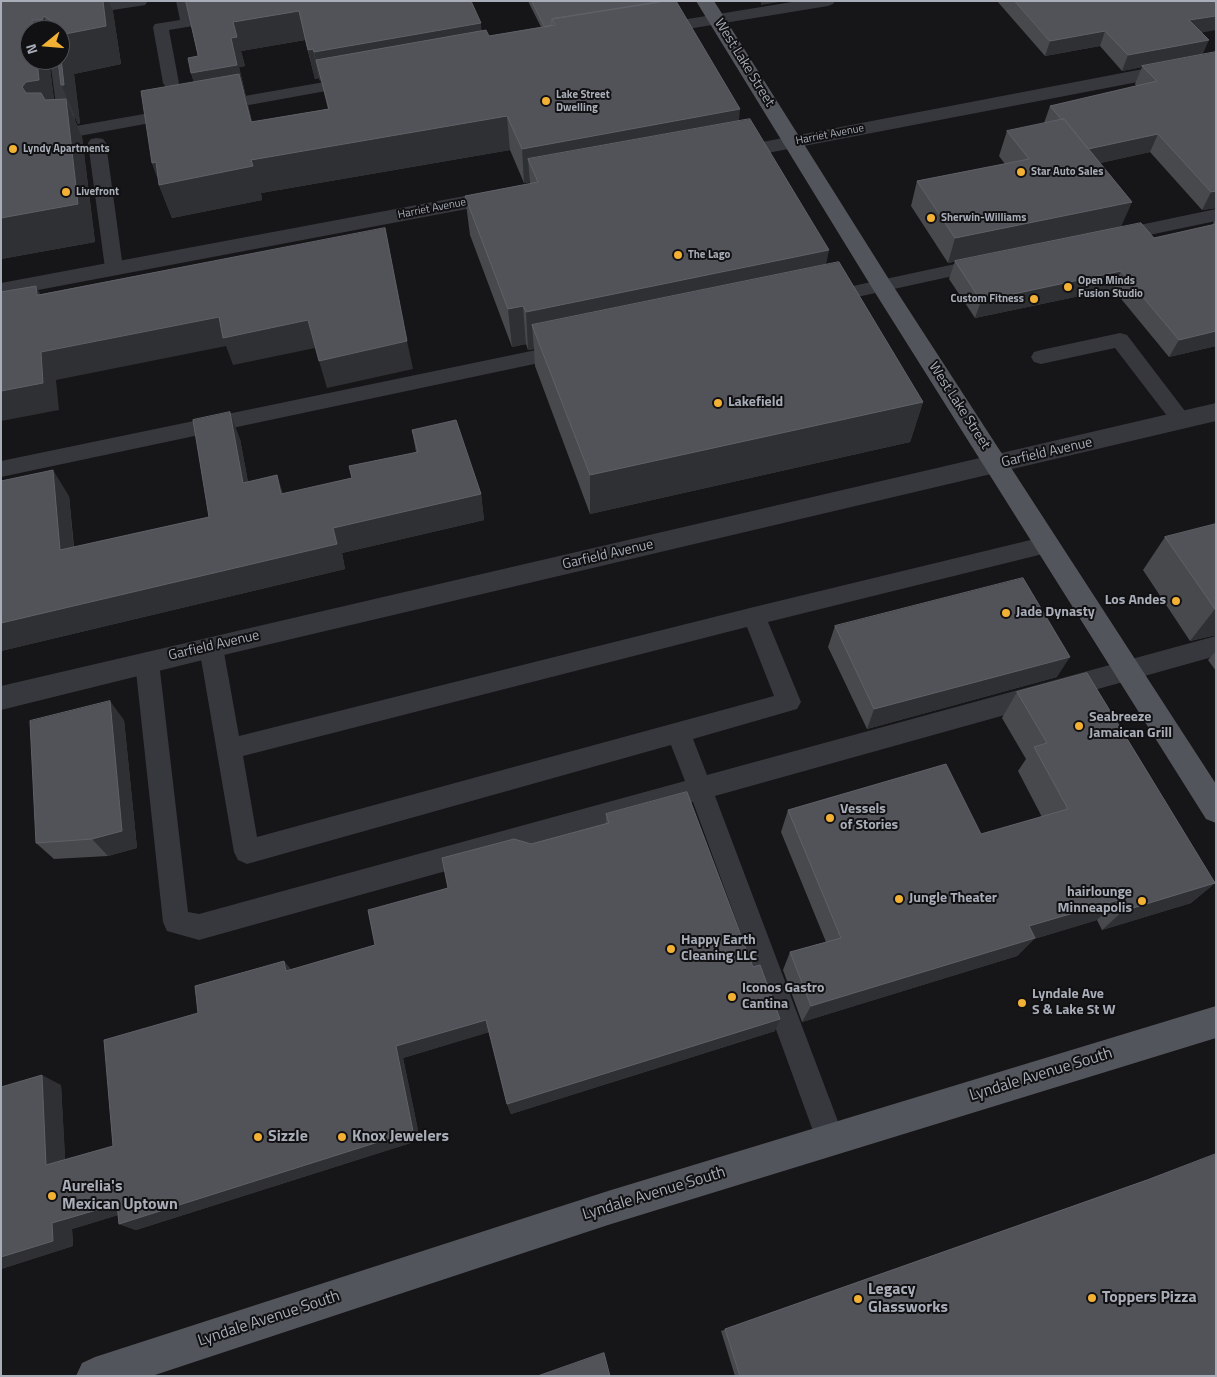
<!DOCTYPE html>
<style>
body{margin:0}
#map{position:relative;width:1217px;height:1377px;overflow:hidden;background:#161618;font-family:"Titillium Web",sans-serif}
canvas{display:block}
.frame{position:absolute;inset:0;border:2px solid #a8adb8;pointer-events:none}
.north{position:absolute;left:20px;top:20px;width:50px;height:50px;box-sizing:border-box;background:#111113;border:1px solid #4d4f55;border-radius:50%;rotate:253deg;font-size:14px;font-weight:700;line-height:20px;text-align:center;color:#a8adb8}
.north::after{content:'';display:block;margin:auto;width:18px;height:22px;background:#f2b134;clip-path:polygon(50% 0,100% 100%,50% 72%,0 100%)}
</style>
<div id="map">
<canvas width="1217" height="1377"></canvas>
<div class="frame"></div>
<div class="north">N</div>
</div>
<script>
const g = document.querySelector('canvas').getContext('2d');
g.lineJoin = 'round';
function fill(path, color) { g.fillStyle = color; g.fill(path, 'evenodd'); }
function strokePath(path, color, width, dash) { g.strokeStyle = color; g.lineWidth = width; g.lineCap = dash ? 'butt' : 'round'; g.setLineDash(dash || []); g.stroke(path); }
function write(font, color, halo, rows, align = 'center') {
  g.font = font + ' "Titillium Web",sans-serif'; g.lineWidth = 4; g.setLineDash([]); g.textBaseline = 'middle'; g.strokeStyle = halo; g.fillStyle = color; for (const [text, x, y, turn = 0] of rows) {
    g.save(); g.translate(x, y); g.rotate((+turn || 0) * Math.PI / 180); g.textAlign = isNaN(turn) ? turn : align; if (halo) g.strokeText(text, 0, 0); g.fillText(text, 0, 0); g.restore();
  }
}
const lane = new Path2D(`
 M176,1H192L196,23L193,26L169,30L179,83L177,86H165L163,83L153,27L155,24L180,20Z
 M798,1H835L833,4L828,6L657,34L651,32L649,29L651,26L657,24Z
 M60,56L66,60L76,126L178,108L184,109L186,113L184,117L178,118L68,138L62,137L59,130L51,129L49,125L51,121L58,120L50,60H60Z
 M353,77L359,79L361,82L359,85L216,111L210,110L208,106L210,102L216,101Z
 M97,138L103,139L106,143L123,268L121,272L114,274L107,272L105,268L88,143L91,139Z
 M1216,209V221L1116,242L1110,240L1107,236L1110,232L1116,230Z
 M983,258L990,260L992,264L990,268L825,304L818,303L816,298L818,293L825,292Z
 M1120,333L1127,335L1188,415L1191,420L1188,425L1181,428L1174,425L1115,348L1041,364L1034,362L1031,357L1034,352L1041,350Z
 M565,344L572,346L575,351L572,356L1,477V461Z
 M1047,536L1055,539L1058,545L1055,551L768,622L801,702L797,709L693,739L707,775L1216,636V656L715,796L845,1140L840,1150L830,1155L820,1150L693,802L199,940L167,931L163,922L135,662L139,655L147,652L155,655L159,662L188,912L199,914L685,781L671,745L247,864L238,860L234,852L199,647L203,640L211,637L219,640L223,647L239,736L754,607ZM747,627L774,696L257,837L243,756Z`);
const street = new Path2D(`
 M102,1H148L145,5L139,6L1,27V17Z
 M1216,55V67L731,160L724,158L721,154L724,150L731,148Z
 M502,189L509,191L512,196L509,201L1,297V283Z
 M1216,403V421L211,658L1,710V686Z`);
const primary = new Path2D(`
 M696,1H714L890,281L1216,784V823L1206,819L874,291Z
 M1216,1006V1038L608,1225L152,1376H76L82,1363L95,1357L608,1191Z`);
const wall = new Path2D(`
 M1,1H109L113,12L121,64L74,74L80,123L78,124L61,85L60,30H30L49,60L54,100L66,99L82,137L95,242L1,259Z
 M186,1L481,31L489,36L541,27L528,1H660L739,121L826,265L923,402L910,442L590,514L535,366L534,349L528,350L526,344L512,347L470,235L465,196L530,184V182L524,183L510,150L261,193L262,200L172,218L159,185L158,179L152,163L194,82L191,73L198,56ZM305,40L315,79L319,78L320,81L321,80L328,109L252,122L239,67L245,66L241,51Z
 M997,1H1216L1201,32L1203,55L1216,52V208L1202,210L1150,152L1100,163L1121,227L1154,238L1214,225L1213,223L1216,219V346L1169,357L1113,289L975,318L949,279L955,261L1107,230L948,263L911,206L917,181L1005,164L999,156L1007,131L1044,123L1050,106L1136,86L1135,84L1142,67L1122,71L1100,46L1045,56Z
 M412,430L481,494L484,520L342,553L345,569L1,651V481L69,496L74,547L209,517L240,439L248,482L284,494L352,478L416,452Z
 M1216,524V635L1190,641L1143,570L1165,537Z
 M835,626L1057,677L867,729L828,647Z
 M1216,651V671L1208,660Z
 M1017,692L1215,883L1191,903L1102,930L1097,920L1034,939L1017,956L802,1022L783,970L790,952L826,942L781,832L788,810L981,834L1042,817L1018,771L1026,759L1002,718Z
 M124,720L137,848L108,856L54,859L36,843Z
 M606,814L775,1031L511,1114L507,1104L489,1032L403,1058L420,1140L136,1230L119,1224L118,1215L72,1229L73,1246L1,1269V1087L61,1085L65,1160L113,1146L198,1013L291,970L375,945L448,888L531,844L606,823Z
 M1147,1180L1216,1376H735L721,1331Z`);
const shadedWall = new Path2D(`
 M103,1H109L113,12L121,64L74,74L80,123L78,124L61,85L60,35Z
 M761,1H786L761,5Z
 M299,11L305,40L241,51L245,66L239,67L260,156L200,102L191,73L233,22Z
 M44,16L50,30H46L42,20Z
 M1216,16V30L1183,36L1189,20Z
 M32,20L36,30H33Z
 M481,23L483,51L316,60L321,80L320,81L314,52Z
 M1105,31L1100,46L1045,56L1050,41Z
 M1209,40L1202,56L1122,71L1128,55Z
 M313,49L319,78L315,79L308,50Z
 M37,60H49L56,118L39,125L22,87Z
 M66,99L82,137L95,242L1,259V218Z
 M740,109L737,143L528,159L530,182L524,183L522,149Z
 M507,116L510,150L261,193L262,200L172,218L159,185H161L152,163L251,160Z
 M1158,134L1150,152L1078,168L1085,150Z
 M1216,191V208L1202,210L1211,192Z
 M1132,202L1121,227L948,263L955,238Z
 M829,250L821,289L532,325L534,349L528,350L526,312Z
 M1121,271L1113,289L975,318L981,301Z
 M36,286L51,314L37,295Z
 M523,306L526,344L512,347L508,309Z
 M219,317L308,320L315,348L233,365L226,346L56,380L59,410L1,421V391L41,352Z
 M1216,331V346L1169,357L1179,340Z
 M407,341L413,369L327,388L319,361Z
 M923,402L910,442L590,514V475Z
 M230,412L240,439L253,509L243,483Z
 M53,470L69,496L76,575L60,550Z
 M277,475L286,502L281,494Z
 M481,494L484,520L342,553L345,569L1,651V623L333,528Z
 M1215,609H1216V635L1190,641Z
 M1070,657L1057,677L867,729L874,709Z
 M110,701L124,720L137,848L108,856L92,839Z
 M1215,883L1191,903L1102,930L1123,911Z
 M1118,900L1097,920L1034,939L1017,956L802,1022L811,1006L1029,926Z
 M284,961L295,974L286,971Z
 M780,1019L775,1031L511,1114L507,1104Z
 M486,1020L490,1032L403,1058L420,1140L136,1230L119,1224L396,1046Z
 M42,1075L61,1085L66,1173L46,1165Z
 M117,1204L135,1210L72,1229L73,1246L1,1269V1257L52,1223Z`);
const building = new Path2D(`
 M1,1H103L106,26L60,35V30H53L52,21L44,16L42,20H32L33,30H30V60H37L39,80L26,82L22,87L26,93H41L45,100L66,99L78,204L1,218Z
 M186,1H471L481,23L314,52L313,49L308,50L299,11L233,22L237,37L231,38L237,65L191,73L188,58L198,56Z
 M532,1H660V2L552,19V25L545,27Z
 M664,1H676L740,109L522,149L507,116L251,160L253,166L159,185L156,162L152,163L141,91L239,74L251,122L329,109L316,60L486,30L489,36L555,25L552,19Z
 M1015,1H1216V16L1189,20L1209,40L1128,55L1105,31L1050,41Z
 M60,49L64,85H61L58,60H60Z
 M1216,52V191L1211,192L1158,134L1088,149L1064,119L1062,120L1050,106L1157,81L1142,66Z
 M750,119L829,250L526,312L523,306L508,309L465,196L538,182L528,159Z
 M1064,119L1132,202L955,238L917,181L1029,159L1007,131Z
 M1141,223L1154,238L1216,224V331L1179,340L1121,271L981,301L955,261Z
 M385,228L407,341L319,361L308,320L223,338L219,317L41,352L43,383L1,391V292L36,286L37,295Z
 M839,262L923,402L590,475L532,325Z
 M230,412L243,483L277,475L281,494L352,478L349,466L418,452L412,430L456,420L481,494L333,528L337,544L1,623V481L53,470L60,550L209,517L193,420Z
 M1216,524V609H1215L1165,537Z
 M1023,578L1070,657L874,709L835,626Z
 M1087,673L1215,883L1123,911L1118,900L1029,926L1035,938L811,1006L790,952L841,938L788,810L946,764L981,834L1068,809L1034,747L1047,743L1017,692Z
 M110,701L122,831L92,839L36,843L30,721Z
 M687,792L753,967L760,965L780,1019L507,1104L486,1020L396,1046L413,1131L119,1224L117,1204L52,1223L53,1241L1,1257V1087L42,1075L46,1165L113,1146L104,1040L198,1013L195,986L284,961L286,971L375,945L368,910L448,888L442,858L514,839L531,844L609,823L606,814Z
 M1216,1154V1376H740L725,1329L1147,1180Z
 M604,1353L610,1376H538Z`);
const markers = [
 [546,101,5,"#f2b134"],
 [13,149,5,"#f2b134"],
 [1021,172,5,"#f2b134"],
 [66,192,5,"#f2b134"],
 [931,218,5,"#f2b134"],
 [678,255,5,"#f2b134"],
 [1068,287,5,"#f2b134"],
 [1034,299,5,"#f2b134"],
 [718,403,5,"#f2b134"],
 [1176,601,5,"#f2b134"],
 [1006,613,5,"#f2b134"],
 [1079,726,5,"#f2b134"],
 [830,818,5,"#f2b134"],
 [899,899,5,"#f2b134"],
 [1142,901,5,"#f2b134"],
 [671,949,5,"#f2b134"],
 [732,997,5,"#f2b134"],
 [1022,1003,5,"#f2b134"],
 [258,1137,5,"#f2b134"],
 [342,1137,5,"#f2b134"],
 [52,1196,5,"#f2b134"],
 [1092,1298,5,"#f2b134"],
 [858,1299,5,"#f2b134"]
];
const farPoinames = [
 ["Lake Street",556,95],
 ["Dwelling",556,108],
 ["Lyndy Apartments",23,149],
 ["Star Auto Sales",1031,172],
 ["Livefront",76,192],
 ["Sherwin-Williams",941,218],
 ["The Lago",688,255],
 ["Open Minds",1078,281],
 ["Fusion Studio",1078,294],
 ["Custom Fitness",1024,299,"right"]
];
const farStreetnames = [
 ["Harriet Avenue",830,135,-11],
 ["Harriet Avenue",432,209,-11]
];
const streetNames = [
 ["West Lake Street",744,63,58],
 ["West Lake Street",959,406,57],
 ["Garfield Avenue",1047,453,-13],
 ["Garfield Avenue",608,555,-13],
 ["Garfield Avenue",214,646,-13]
];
const poiNames = [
 ["Lakefield",728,403],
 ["Los Andes",1166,601,"right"],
 ["Jade Dynasty",1016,613],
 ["Seabreeze",1089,718],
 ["Jamaican Grill",1089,734],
 ["Vessels",840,810],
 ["of Stories",840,826],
 ["hairlounge",1132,893,"right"],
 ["Minneapolis",1132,909,"right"],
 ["Jungle Theater",909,899],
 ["Happy Earth",681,941],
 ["Cleaning LLC",681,957],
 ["Iconos Gastro",742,989],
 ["Cantina",742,1005],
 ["Lyndale Ave",1032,995],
 ["S & Lake St W",1032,1011]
];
const nearStreetnames = [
 ["Lyndale Avenue South",1041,1075,-17],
 ["Lyndale Avenue South",654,1194,-17],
 ["Lyndale Avenue South",269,1319,-18]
];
const nearPoinames = [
 ["Sizzle",268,1137],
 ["Knox Jewelers",352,1137],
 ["Aurelia's",62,1187],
 ["Mexican Uptown",62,1205],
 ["Legacy",868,1290],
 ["Glassworks",868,1308],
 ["Toppers Pizza",1102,1298]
];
fill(lane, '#37383d');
fill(street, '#37383d');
fill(primary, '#53555c');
fill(wall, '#47494d');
fill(shadedWall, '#2f3033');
fill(building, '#525359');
strokePath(building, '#5f6168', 1);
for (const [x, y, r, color] of markers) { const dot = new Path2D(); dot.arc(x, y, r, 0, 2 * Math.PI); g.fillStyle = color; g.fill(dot); strokePath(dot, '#111113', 2); }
write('bold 11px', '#a8adb8', '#111113', farPoinames, 'left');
write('11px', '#a8adb8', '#111113', farStreetnames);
write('14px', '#a8adb8', '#111113', streetNames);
write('bold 14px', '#a8adb8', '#111113', poiNames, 'left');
write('16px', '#a8adb8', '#111113', nearStreetnames);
write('bold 16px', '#a8adb8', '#111113', nearPoinames, 'left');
</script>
